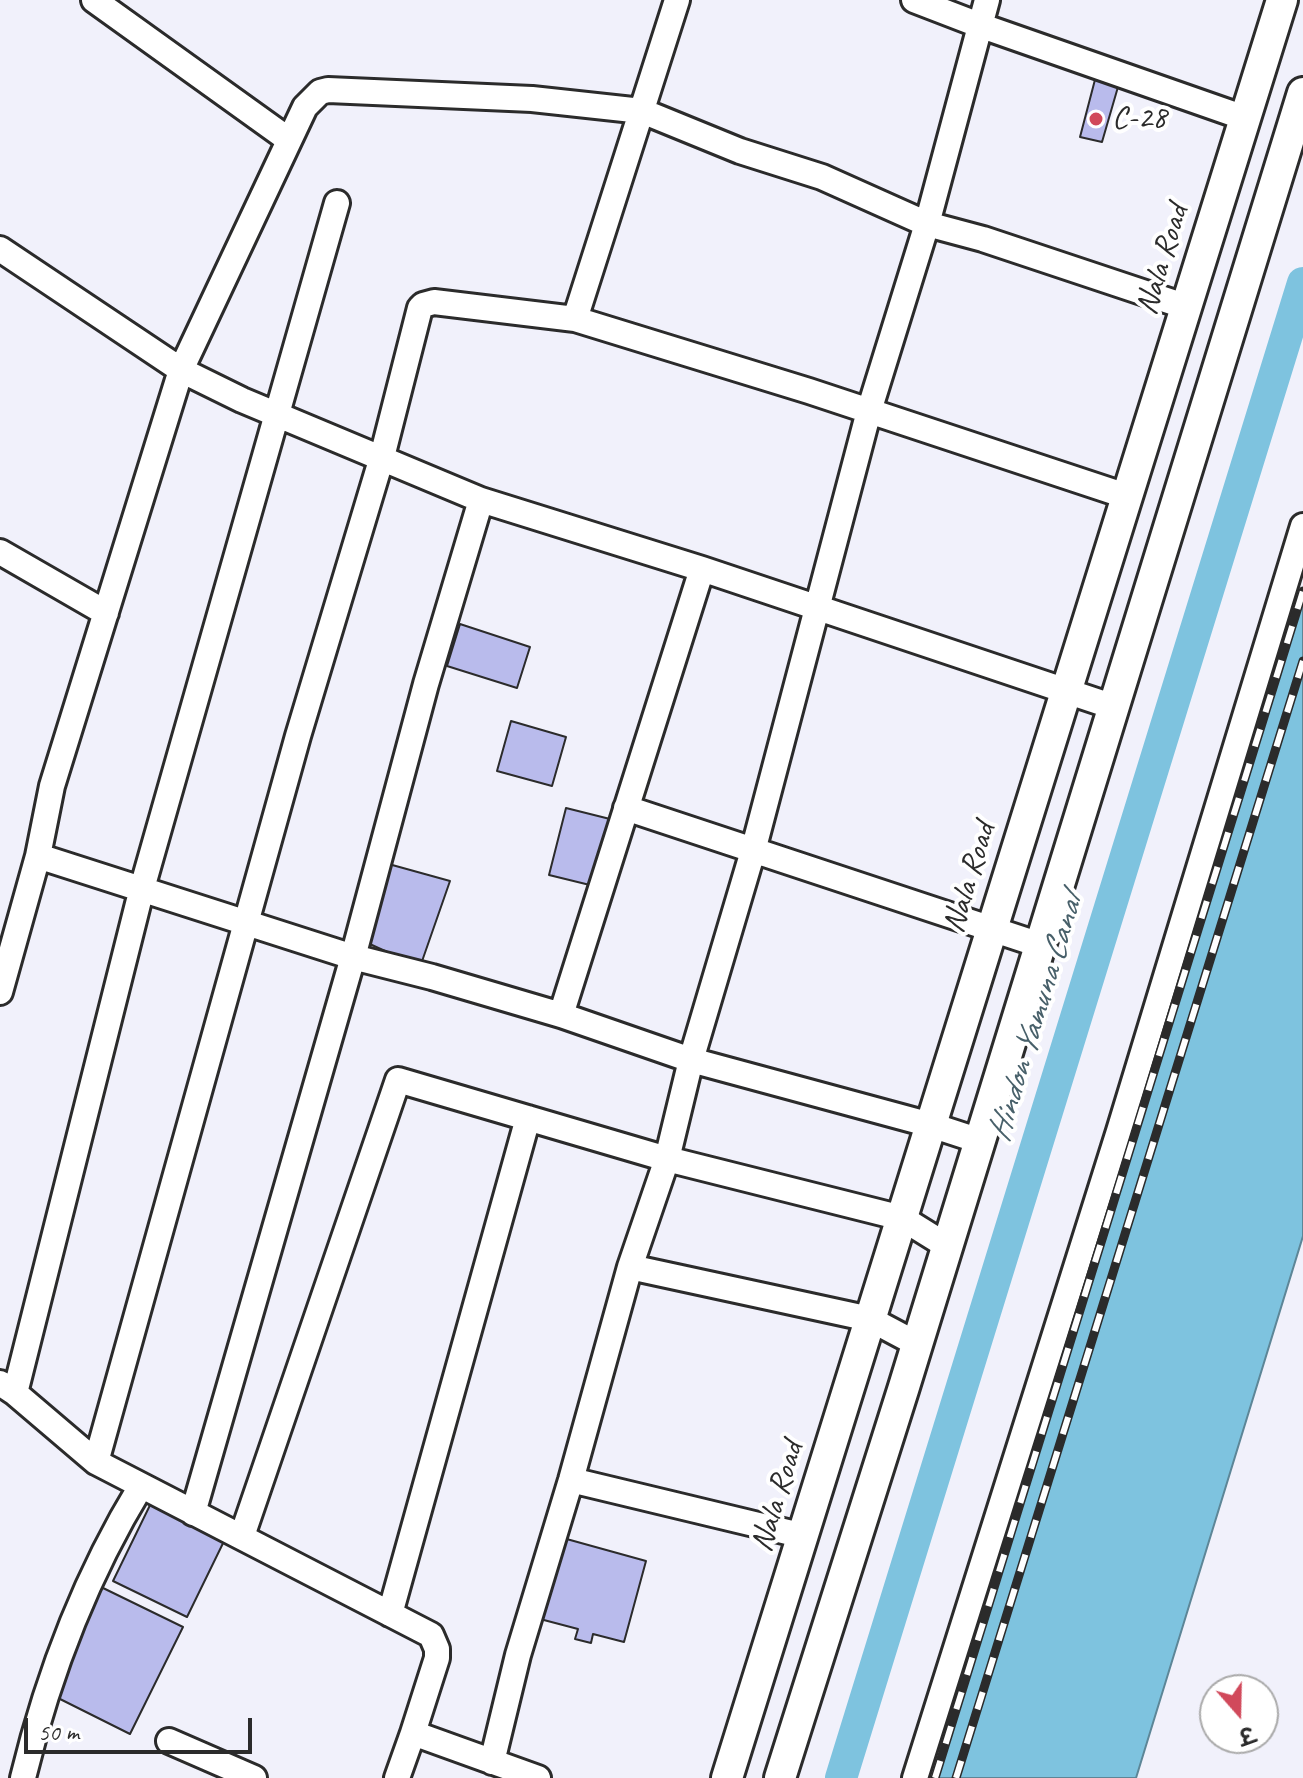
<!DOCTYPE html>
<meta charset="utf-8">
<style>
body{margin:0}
#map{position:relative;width:1303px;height:1778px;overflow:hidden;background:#f1f1fb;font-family:Caveat,"Playpen Sans Deva",sans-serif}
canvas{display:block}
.north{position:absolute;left:1199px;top:1674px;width:80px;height:80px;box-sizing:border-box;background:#fff;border:2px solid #aaa;border-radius:50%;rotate:160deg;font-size:22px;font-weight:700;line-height:32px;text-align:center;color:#2b2b2b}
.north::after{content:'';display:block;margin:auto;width:28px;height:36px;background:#d1495b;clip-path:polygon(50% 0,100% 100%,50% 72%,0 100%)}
.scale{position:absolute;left:24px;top:1718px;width:228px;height:36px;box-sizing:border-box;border:4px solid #2b2b2b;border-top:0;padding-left:10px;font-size:24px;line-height:28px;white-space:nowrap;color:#2b2b2b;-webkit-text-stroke:6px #fff;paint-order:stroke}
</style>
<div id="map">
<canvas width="1303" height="1778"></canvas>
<div class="north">उ</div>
<div class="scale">50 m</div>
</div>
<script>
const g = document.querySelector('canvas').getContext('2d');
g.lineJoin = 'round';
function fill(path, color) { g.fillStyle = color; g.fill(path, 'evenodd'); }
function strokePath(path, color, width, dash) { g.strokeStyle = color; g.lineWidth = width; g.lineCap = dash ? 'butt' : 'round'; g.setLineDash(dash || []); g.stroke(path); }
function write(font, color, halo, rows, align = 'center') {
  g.font = font + ' Caveat,sans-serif'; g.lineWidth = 8; g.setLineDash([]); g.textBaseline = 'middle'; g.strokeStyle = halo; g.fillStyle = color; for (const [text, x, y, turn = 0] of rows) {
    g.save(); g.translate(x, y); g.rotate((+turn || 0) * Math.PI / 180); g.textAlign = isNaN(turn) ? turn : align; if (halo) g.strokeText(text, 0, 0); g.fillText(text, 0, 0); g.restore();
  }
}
const water = new Path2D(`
 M1303,598V1236L1136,1778H936Z`);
const canal = new Path2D(`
 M841,1778L1303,283`);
const building = new Path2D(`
 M1097,72L1120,80L1102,142L1080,137Z
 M460,624L530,647L517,688L447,666Z
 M511,721L566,737L552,786L497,771Z
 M566,808L614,820L598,887L549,875Z
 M385,863L450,881L420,967L361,940Z
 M154,1497L228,1533L187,1617L113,1581Z
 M563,1538L646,1561L624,1642L593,1634L591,1643L575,1639L578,1629L540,1619Z
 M101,1587L183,1627L130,1734L48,1693Z`);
const minor = new Path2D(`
 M94,0L289,140
 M914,0L979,25L1245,118
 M0,249L181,370L242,400L481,500L702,569L1114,707
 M575,319L809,391L1126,496
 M0,552L106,613
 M626,808L1040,945
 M38,856L353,957L432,977L561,1015L691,1060L931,1125L980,1141
 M0,992L38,856L52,786L181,370L305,107L320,92L328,90L532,99L642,111L740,151L822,177L927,224L983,239L1187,307
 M561,1015L702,569
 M630,1267L870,1319L917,1344
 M0,1383L15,1393L96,1462L431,1635L437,1649V1658L413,1733L538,1778
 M15,1393L141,892L337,203
 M96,1462L298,736L382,457L420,308L423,305L434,302L575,319L677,0
 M571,1480L804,1536
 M193,1513L353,957L426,684L481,500
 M242,1536L398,1080L667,1159L902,1218L947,1246
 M390,1614L528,1118
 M169,1741L254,1778
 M492,1762L518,1655L571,1480L630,1267L667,1159L691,1060L753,851L869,411L927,224L987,0
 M23,1778C48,1675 86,1576 141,1486
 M397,1778L413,1733
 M915,1778L1119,1131L1303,526`);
const tertiary = new Path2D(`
 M727,1778L1282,0
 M780,1778L903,1390L1303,93`);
const rail = new Path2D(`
 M935,1778L1303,591
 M956,1778L1303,661`);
const markers = [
 [1096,119,8,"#d1495b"]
];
const poiNames = [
 ["C-28",1112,119]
];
const streetNames = [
 ["Nala Road",1163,260,-73],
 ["Nala Road",970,878,-73],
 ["Nala Road",778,1497,-73]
];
const waterNames = [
 ["Hindon Yamuna Canal",1036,1019,-73]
];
fill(water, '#7ec3df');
strokePath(water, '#5d8697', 2);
strokePath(canal, '#7ec3df', 32);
fill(building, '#b9bbec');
strokePath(building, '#2b2b2b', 2);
strokePath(minor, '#2b2b2b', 30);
strokePath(tertiary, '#2b2b2b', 36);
strokePath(minor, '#fff', 24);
strokePath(tertiary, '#fff', 30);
strokePath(rail, '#2b2b2b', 9);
strokePath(rail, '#fff', 6, [18]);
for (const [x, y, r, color] of markers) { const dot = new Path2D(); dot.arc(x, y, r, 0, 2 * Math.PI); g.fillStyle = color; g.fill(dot); strokePath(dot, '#fff', 3); }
write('32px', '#2b2b2b', '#fff', poiNames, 'left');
write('32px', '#2b2b2b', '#fff', streetNames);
write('italic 34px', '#48606a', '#fff', waterNames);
</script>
